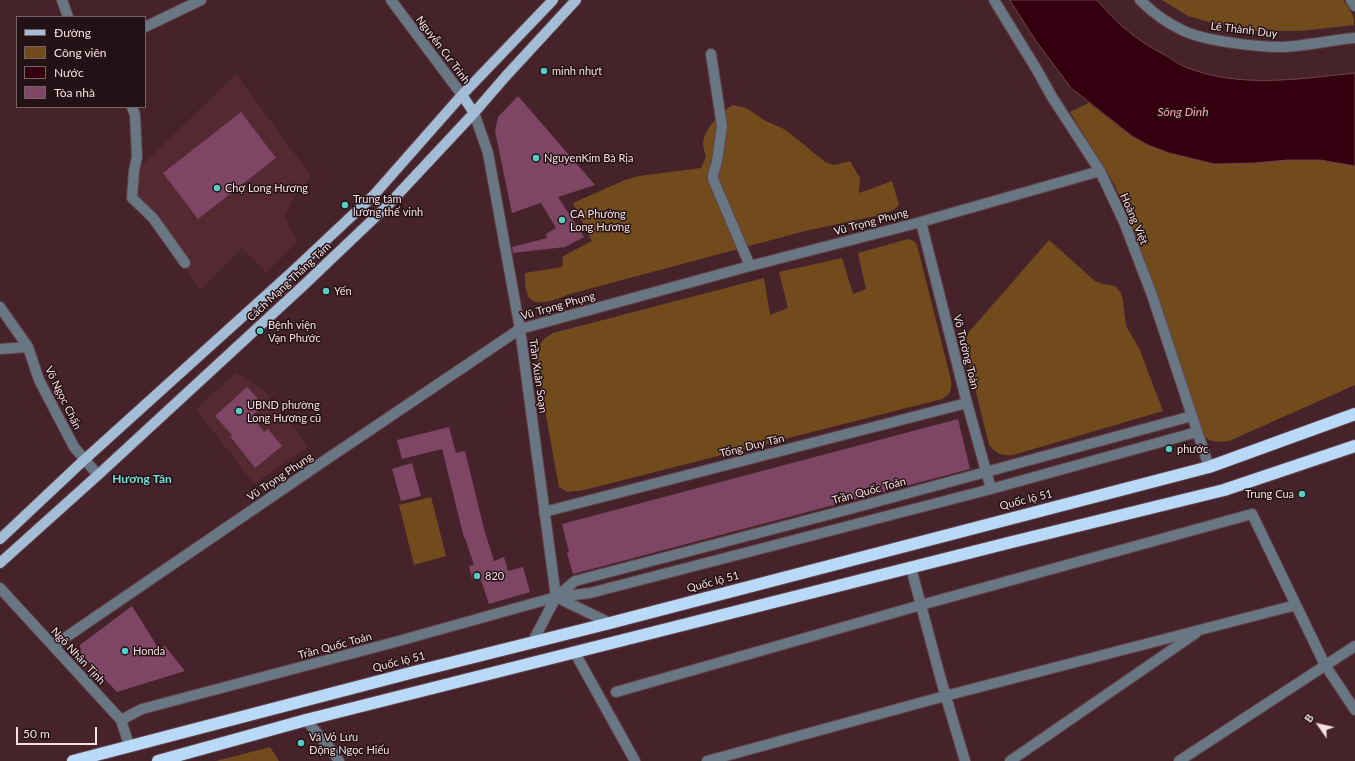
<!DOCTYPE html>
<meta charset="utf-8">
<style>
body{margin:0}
#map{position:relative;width:1355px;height:761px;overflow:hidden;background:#46232a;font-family:Lato,sans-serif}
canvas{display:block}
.legend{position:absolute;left:16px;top:16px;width:130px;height:92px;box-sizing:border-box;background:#221215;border:1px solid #786467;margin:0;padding:5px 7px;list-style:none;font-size:12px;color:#f8dfe3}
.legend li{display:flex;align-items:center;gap:8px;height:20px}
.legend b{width:20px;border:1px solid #786467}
.north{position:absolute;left:1299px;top:705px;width:40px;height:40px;-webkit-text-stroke:3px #221215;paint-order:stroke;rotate:304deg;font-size:11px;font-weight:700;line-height:16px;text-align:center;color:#f8dfe3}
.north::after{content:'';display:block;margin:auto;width:14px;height:18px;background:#f8dfe3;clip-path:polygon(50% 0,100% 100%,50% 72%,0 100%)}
.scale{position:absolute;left:16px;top:727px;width:81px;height:18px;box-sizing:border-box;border:2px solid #f8dfe3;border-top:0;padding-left:5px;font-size:12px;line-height:14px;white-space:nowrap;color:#f8dfe3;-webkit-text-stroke:3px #221215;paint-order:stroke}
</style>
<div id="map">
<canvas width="1355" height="761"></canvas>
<ul class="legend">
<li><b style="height:5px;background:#a3bdd7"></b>Đường</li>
<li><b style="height:11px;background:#724b1d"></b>Công viên</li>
<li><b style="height:11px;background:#34000f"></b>Nước</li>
<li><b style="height:11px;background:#7f4564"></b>Tòa nhà</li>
</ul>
<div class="north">B</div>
<div class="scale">50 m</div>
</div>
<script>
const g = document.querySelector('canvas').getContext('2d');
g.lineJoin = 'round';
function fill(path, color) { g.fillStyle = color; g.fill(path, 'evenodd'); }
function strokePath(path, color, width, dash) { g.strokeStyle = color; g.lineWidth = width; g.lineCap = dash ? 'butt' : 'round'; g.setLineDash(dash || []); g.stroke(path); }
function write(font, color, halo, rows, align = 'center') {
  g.font = font + ' Lato,sans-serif'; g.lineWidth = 3; g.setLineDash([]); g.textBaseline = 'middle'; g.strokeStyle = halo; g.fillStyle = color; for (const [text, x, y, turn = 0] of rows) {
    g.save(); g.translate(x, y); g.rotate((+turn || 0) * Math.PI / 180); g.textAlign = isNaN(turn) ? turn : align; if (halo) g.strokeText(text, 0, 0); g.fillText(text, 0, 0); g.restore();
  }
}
const built = new Path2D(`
 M236,74L311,176L292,201L285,217L297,242L266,273L242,248L200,289L142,208L132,199L133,174Z
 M236,373L264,390L308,447L254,484L196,409Z`);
const green = new Path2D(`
 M1162,0H1343C1349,8 1355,15 1354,25L1300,31H1257L1216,24L1188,16Z
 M1089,103L1131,136L1148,145L1214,164L1254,163L1288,160H1320L1355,166V385L1229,441C1219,442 1211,443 1204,436L1127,213L1114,184L1070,112Z
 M733,105L746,108L766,121L786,130L825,162L834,165L850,161L860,178L859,193L892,181L899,205C894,211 887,212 880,215L805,231L570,294C559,298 532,311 527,293C525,287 525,279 525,273L562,267L563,256L592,241L573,203L625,180L639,176L701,168L706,157C705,153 703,148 703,144C704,129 720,113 733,105Z
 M908,239L914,241L917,245L951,380C952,389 951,394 942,399L584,490L567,492L559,487L547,421L537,358C539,344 541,340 553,333L764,278L770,315L788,308L779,272L842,258L853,294L866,289L858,253Z
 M1049,240L1095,281L1103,284L1115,286L1121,293L1123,301L1126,326L1139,348L1163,411L1013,455C1001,456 997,454 989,445L963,339Z
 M431,497L446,556L414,565L399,505Z
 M270,747L279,761H216Z`);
const water = new Path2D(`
 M1010,0H1097C1116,23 1136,40 1163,54C1170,57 1176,63 1183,66C1237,89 1299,79 1355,73V166L1320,160H1288L1254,163L1214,164L1169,153L1148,145L1132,136L1071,88L1036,41Z`);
const building = new Path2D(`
 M518,96L595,185L558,197L584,237L565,247L513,253L512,247L547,238L546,234L556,228L541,203L512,213L495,131L498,117Z
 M241,112L276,158L198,219L163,173Z
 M247,387L264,405L252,416L264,432L268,429L282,446L255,468L230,436L232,435L215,416Z
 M958,419L970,469L573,574L567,553L569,552L562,524Z
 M449,427L456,453L465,451L484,529L494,561L504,557L508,571L523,567L530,592L489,604L480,577L472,579L469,566L474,565L465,538H464L442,449L402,459L397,440Z
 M412,463L421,496L401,501L392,469Z
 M132,606L159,649L165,646L185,671L117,692L81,654L80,645Z`);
const minor = new Path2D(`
 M62,0L68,17
 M391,0L462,95
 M994,0L1037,70L1052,97L1100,171L1124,222L1152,295L1209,467
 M1140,0C1152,12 1167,23 1182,30C1203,41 1258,47 1282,47C1306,46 1331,40 1355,38
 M1351,0L1355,6
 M145,27L201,0
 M711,54L722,126L717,161L713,175V179L750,266
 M132,107L135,115L137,157L134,171L132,198L153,218L185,263
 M474,113L488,153L520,329L556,597L533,641
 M921,222L967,403L991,489
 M0,307L28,347L39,380L74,447L98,475
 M0,349L28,347
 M544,512L967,403
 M911,568L941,680L965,761
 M0,588L121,720L129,745
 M556,597L575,581L846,510L1192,416
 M556,597L610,623
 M53,646L327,459L520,329L750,266L917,223L1100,171
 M575,653L635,761
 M616,692L921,605L1252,514L1325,665L1355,710
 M121,720L142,709L395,642L556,597L590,593L702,564L991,489L1197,432
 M306,720L334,753L339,761
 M707,761L945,696L1296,605
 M1010,761L1196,633
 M1179,761L1355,646`);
const major = new Path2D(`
 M462,95L474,113
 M0,539L84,460L292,272L373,196L462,95L553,0
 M0,563L98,475L304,285L388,205L474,113L505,77L576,0`);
const highway = new Path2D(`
 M73,761L414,672L610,623L1209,467L1355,414
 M158,761L306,720L1012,542L1224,490L1355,446`);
const markers = [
 [544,71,4,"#56cec4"],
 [536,158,4,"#56cec4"],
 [217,188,4,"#56cec4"],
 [345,205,4,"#56cec4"],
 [562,220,4,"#56cec4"],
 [326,291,4,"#56cec4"],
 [260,331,4,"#56cec4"],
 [239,411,4,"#56cec4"],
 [1169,449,4,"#56cec4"],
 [1302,494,4,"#56cec4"],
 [477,576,4,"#56cec4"],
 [125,651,4,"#56cec4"],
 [301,743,4,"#56cec4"]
];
const streetNames = [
 ["Lê Thành Duy",1244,30,7],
 ["Nguyễn Cư Trinh",443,50,53],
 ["Hoàng Việt",1134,219,67],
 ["Vũ Trọng Phụng",871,222,-15],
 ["Cách Mạng Tháng Tám",289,282,-43],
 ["Vũ Trọng Phụng",558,306,-16],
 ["Võ Trường Toản",966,352,76],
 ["Trần Xuân Soạn",538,376,82],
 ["Võ Ngọc Chấn",63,398,64],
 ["Tống Duy Tân",752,446,-14],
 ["Vũ Trọng Phụng",280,477,-34],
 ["Trần Quốc Toản",869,491,-15],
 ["Quốc lộ 51",1026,500,-14],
 ["Quốc lộ 51",713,582,-15],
 ["Trần Quốc Toản",335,646,-15],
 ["Ngô Nhân Tịnh",78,656,47],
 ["Quốc lộ 51",399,662,-14]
];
const poiNames = [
 ["minh nhựt",552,71],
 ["NguyenKim Bà Rịa",544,158],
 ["Chợ Long Hương",225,188],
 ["Trung tâm",353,199],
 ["lương thế vinh",353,212],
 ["CA Phường",570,214],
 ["Long Hương",570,227],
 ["Yến",334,291],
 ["Bệnh viện",268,325],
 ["Vạn Phước",268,338],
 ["UBND phường",247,405],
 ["Long Hương cũ",247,418],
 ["phước",1177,449],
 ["Trung Cua",1294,494,"right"],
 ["820",485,576],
 ["Honda",133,651],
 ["Vá Vỏ Lưu",309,737],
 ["Động Ngọc Hiếu",309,750]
];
const waterNames = [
 ["Sông Dinh",1183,112]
];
const neighbourhoodNames = [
 ["Hương Tân",142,479]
];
fill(built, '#552932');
fill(green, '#724b1d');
fill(water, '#34000f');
strokePath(water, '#6f434f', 1);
fill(building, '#7f4564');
strokePath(minor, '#624148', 12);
strokePath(major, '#624148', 12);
strokePath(highway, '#624148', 14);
strokePath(minor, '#697683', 10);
strokePath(major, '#a3bdd7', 10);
strokePath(highway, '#b9d9f8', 12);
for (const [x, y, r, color] of markers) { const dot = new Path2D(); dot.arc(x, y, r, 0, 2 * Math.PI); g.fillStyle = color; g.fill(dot); strokePath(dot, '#221215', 1.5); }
write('11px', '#f8dfe3', '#221215', streetNames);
write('11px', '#f8dfe3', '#221215', poiNames, 'left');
write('italic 12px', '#f6a7b5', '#221215', waterNames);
write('bold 12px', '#76e0d7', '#221215', neighbourhoodNames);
</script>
